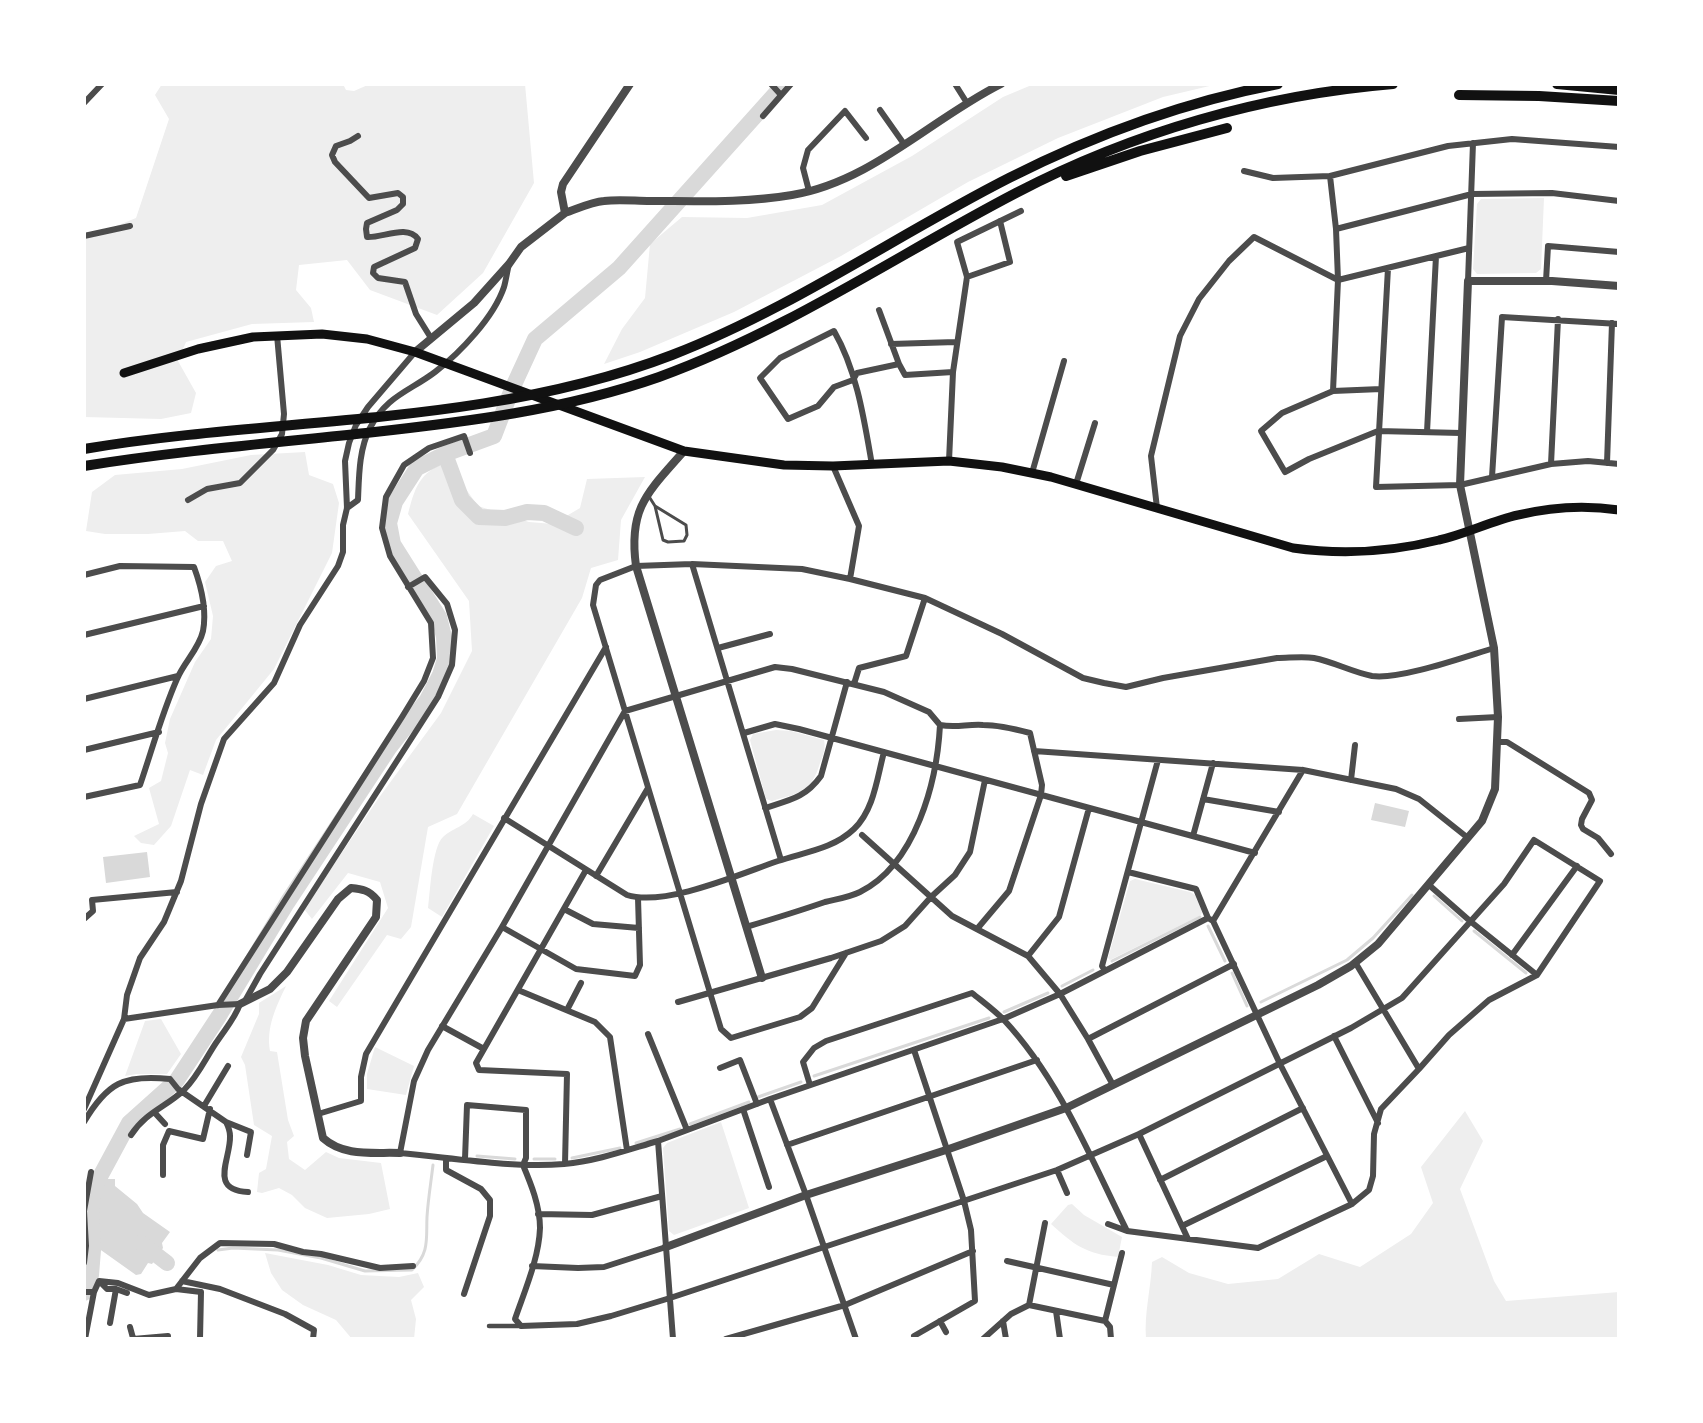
<!DOCTYPE html>
<style>
body{margin:0}
#map{position:relative;width:1703px;height:1423px;overflow:hidden;background:#fff;font-family:Raleway,sans-serif}
canvas{display:block}
.frame{position:absolute;inset:0;border:86px solid #fff;pointer-events:none}
</style>
<div id="map">
<canvas width="1703" height="1423"></canvas>
<div class="frame"></div>
</div>
<script>
const g = document.querySelector('canvas').getContext('2d');
g.lineJoin = 'round';
function fill(path, color) { g.fillStyle = color; g.fill(path, 'evenodd'); }
function strokePath(path, color, width, dash) { g.strokeStyle = color; g.lineWidth = width; g.lineCap = dash ? 'butt' : 'round'; g.setLineDash(dash || []); g.stroke(path); }
const green = new Path2D(`
 M162,84H343L346,90L354,91L370,84H525L534,183L483,273L437,315L370,290L347,260L299,265L296,290L311,308L314,322L252,324L186,342L178,361L196,393L191,413L161,419L84,417V239L136,218L169,119L155,95Z
 M1034,84H1218L1163,97L1058,138L968,182L841,256L734,312L640,352L604,364L622,329L645,298L650,244L682,217L747,218L822,205L912,156L1003,97Z
 M1544,198L1541,269L1536,273L1477,274L1473,269L1477,204L1481,199Z
 M305,452L309,475L333,484L339,503L332,553L274,669L216,740L203,775L190,770L171,826L154,845L141,843L134,836L159,824L149,788L161,781L168,753L165,743L170,719L195,662L211,639L213,616L205,582L216,566L232,561L223,541H198L185,531L148,534H105L86,531L92,492L115,475L182,469L251,455Z
 M454,460L463,485L478,506L529,522L553,524L580,508L587,479L645,477L621,520L618,560L591,568L582,598L457,814L428,827L411,927L401,939L387,935L337,1007L329,1001L388,908L380,882L348,873L312,919L304,909L378,799L441,713L472,651L469,601L408,514C416,483 421,470 454,460Z
 M776,730L791,731L824,740C826,748 823,756 820,763C811,793 799,793 772,801L766,799L750,740L753,734Z
 M473,814L494,826L442,917L428,908C430,893 432,847 443,837C452,828 466,827 473,814Z
 M1135,879L1190,892L1195,895L1202,912L1201,915L1110,960L1108,958L1130,881Z
 M286,986C276,1007 266,1027 270,1051L277,1052L288,1120L294,1136L287,1142L289,1159L305,1170L326,1152L339,1158L381,1163L390,1209L369,1214L327,1218L305,1208L292,1195L279,1188L262,1193L257,1192L259,1173L266,1169L272,1136L254,1125L245,1065L241,1057L259,1014V1003Z
 M161,1019L181,1054L167,1074H137L125,1076L145,1021Z
 M375,1047L414,1066L406,1095L367,1089V1074Z
 M1465,1111L1483,1141L1460,1189L1494,1281L1506,1301L1619,1292V1339H1146C1144,1313 1151,1289 1152,1262L1162,1257L1189,1273L1228,1284L1278,1279L1319,1254L1360,1267L1411,1234L1433,1203L1421,1167Z
 M721,1122L749,1208L674,1235L669,1231L663,1148L667,1143Z
 M1072,1204L1084,1215L1122,1237L1118,1257C1086,1254 1074,1245 1051,1224L1068,1205Z
 M265,1253L328,1265L361,1275L399,1277L418,1273L424,1287L411,1300L416,1319L414,1339H352L336,1320L303,1305L282,1290L271,1273Z`);
const water = new Path2D(`
 M1375,803L1409,811L1405,827L1371,820Z
 M147,852L150,877L106,883L103,857Z
 M104,1179H115V1186L137,1204L143,1213L170,1232L162,1243L163,1248L152,1264L148,1263L141,1274L136,1275L98,1248L97,1202Z`);
const stream = new Path2D(`
 M1434,896L1462,921
 M1208,926L1225,961
 M1474,931L1526,973
 M1112,961L1200,917
 M1232,973L1247,1006
 M1062,986L1093,970
 M1261,1002L1347,960L1373,938L1412,895
 M1004,1012L1048,993
 M814,1076L989,1018
 M758,1097L801,1082
 M690,1124L749,1102
 M636,1143L680,1129
 M477,1156L515,1159
 M572,1158L620,1148
 M534,1159H555
 M218,1250L233,1248L278,1250L321,1258L365,1271L412,1270C430,1253 426,1238 427,1217C428,1200 431,1182 433,1165`);
const river = new Path2D(`
 M445,454L462,500L479,517L505,518L527,512L544,513L576,528
 M141,1243L167,1263
 M84,1293L91,1275L93,1250L91,1205L95,1186L129,1123L177,1080L219,1016L287,903L389,748L427,700L440,675L445,659L444,637L439,617L393,544L389,523L395,502L417,468L445,454L494,436L512,389L535,339L619,268L784,84`);
const service = new Path2D(`
 M648,495L655,506L663,540L668,542L684,541L687,535L686,525L655,506`);
const pedestrian = new Path2D(`
 M489,1326H521`);
const minor = new Path2D(`
 M771,84L781,95
 M955,84L967,103
 M84,103L102,84
 M880,110L904,144
 M763,116L791,84
 M358,136L350,141L336,146L332,155L335,162L369,198L398,193L403,197V204L397,210L367,223L366,229L367,237C383,238 407,224 418,239L415,248L374,267L373,273L378,278L405,282L416,314L431,338
 M1244,171L1273,178L1330,176
 M809,191L803,168L808,150L845,111L866,138
 M1336,229L1472,194L1552,193L1619,201
 M84,236L130,226
 M1388,268L1376,487L1460,485L1551,464L1588,461L1619,464
 M967,277L1010,262L1000,221
 M1468,281L1473,143
 M1546,281L1548,246L1619,252
 M879,310L899,364
 M891,344L956,342
 M1381,389L1333,391L1282,413L1261,431L1285,472L1309,459L1378,431L1461,433
 M1333,391L1338,280L1336,229L1330,176L1448,146L1512,139L1619,147
 M1427,432L1436,256
 M949,461L953,372L967,277L957,242L1021,211
 M1607,463L1612,323
 M1551,464L1558,319
 M872,465C864,419 857,371 834,331L780,358L760,378L788,419L818,406L834,387L853,380L857,373L899,364L905,375L953,372
 M833,466L859,526L850,579L925,598L1002,634L1083,678L1104,683L1126,687L1163,678L1277,658C1289,658 1303,656 1314,658C1334,662 1352,672 1372,676C1400,680 1464,657 1494,648
 M1032,473L1064,361
 M1492,477L1502,317L1619,324
 M1076,484L1095,423
 M188,500L207,489L240,483L273,450L282,434L284,414L277,335
 M347,508L358,500C359,476 359,449 370,428C386,396 410,391 435,372C460,353 494,317 504,287C506,280 507,272 509,264
 M1157,508L1151,456L1180,336L1199,299L1229,261L1254,237L1338,280L1469,248
 M692,564L802,569L850,579
 M84,575L120,566L194,567C201,586 207,610 203,631C199,649 184,662 177,679C162,713 152,750 140,785L84,797
 M84,635L204,606
 M718,648L770,634
 M854,684L859,668L906,656L925,598
 M84,699L178,676
 M1459,719L1498,717
 M940,725C956,728 967,724 983,725C999,725 1015,729 1030,733L1042,785L1041,795L1009,891L977,929
 M744,733L775,724L799,729L1255,853
 M1497,742H1507L1589,793L1592,800L1582,819L1581,825L1583,829L1598,838L1611,854
 M84,750L159,732
 M1034,751L1303,770L1396,789L1419,799L1468,838
 M1351,780L1355,745
 M1203,799L1279,812
 M765,808C790,800 805,798 821,776L847,682
 M504,818L627,895C665,907 740,874 778,861C805,852 833,849 854,829C874,810 877,778 884,752
 M862,835L952,916L1028,956L1060,994L1088,1039L1234,964
 M1193,836L1213,763
 M781,860L692,564L636,566L600,580L596,585L593,605L721,1029L731,1038L800,1017L812,1008L846,953
 M1128,872L1196,889L1208,918
 M596,876L648,788
 M1429,885L1470,921L1537,975
 M564,909L593,924L639,928
 M84,919L93,911L92,900L177,892
 M1213,921L1280,1064L1352,1204
 M502,927L576,969L635,976L640,965L638,898
 M1512,955L1577,866
 M1028,956L1059,917L1089,808
 M1105,971L1102,966L1158,760
 M518,990L595,1022L610,1037L627,1150
 M245,1001L260,974L438,697L452,665L455,630L447,604L425,577L408,587
 M678,1002L831,958L881,941L905,926L931,897L955,875L970,852L985,780
 M218,1005L402,717L424,681L433,658L431,623L390,556L382,528L386,497L404,465L429,448L464,436L470,453
 M567,1010L581,983
 M124,1019L218,1005L240,1004C235,1018 226,1028 218,1040C206,1057 199,1075 184,1090C166,1107 146,1112 131,1135
 M442,1026L484,1049
 M648,1034L687,1130
 M1334,1036L1378,1123
 M1088,1039L1113,1085
 M914,1050L964,1201L971,1230L975,1301L914,1336
 M720,1068L740,1060L757,1104
 M810,1085L803,1062L814,1048L826,1041L972,993C983,1002 994,1010 1004,1020C1060,1080 1091,1159 1127,1231L1258,1248L1352,1204L1369,1190L1373,1176L1374,1134L1381,1109L1419,1069L1355,962
 M770,1099L806,1195L856,1339
 M204,1106L228,1066
 M84,1109L124,1019L127,995L140,958L164,922L181,881L201,804L224,739L274,683L300,625L338,566L343,552V525L347,508L345,461L349,443L356,425L368,407L415,352
 M743,1109L769,1187
 M154,1112L165,1124
 M318,1114L361,1101V1077L366,1054L606,647
 M84,1122C107,1083 124,1074 170,1079L178,1089L226,1122C228,1126 230,1132 230,1136C231,1159 208,1190 248,1192
 M226,1122L251,1132L247,1155
 M658,1141L770,1099L1003,1019L1060,994L1208,918L1213,921L1303,770
 M787,1145L1037,1060
 M446,1158V1170L481,1189L490,1200V1216L464,1294
 M465,1159L467,1105L526,1110V1158L523,1165C531,1184 540,1206 540,1228C539,1258 525,1290 515,1319L521,1326L577,1324L611,1316L670,1298L1057,1170L1139,1134
 M565,1164L567,1074L479,1070L476,1063L586,870
 M1057,1170L1067,1193
 M163,1175V1145L169,1131L203,1139L210,1109
 M1160,1180L1303,1108
 M538,1214L592,1215L662,1196
 M1108,1224L1127,1231
 M1182,1226L1327,1156
 M1188,1239L1139,1134L1351,1028L1402,998L1504,884L1534,840L1600,881L1537,975L1489,1000L1449,1035L1419,1069
 M1007,1261L1114,1285
 M84,1263L86,1246L84,1211L91,1172
 M532,1266L578,1268L604,1267L666,1247
 M182,1281L220,1289L285,1314L314,1330L313,1339
 M100,1282L107,1289H116L127,1293
 M176,1289L200,1258L220,1243L274,1244L303,1252L321,1254L380,1268L413,1266
 M84,1292H94L99,1281L118,1283L149,1295L176,1289L201,1292L200,1339
 M1029,1305L1045,1223
 M1056,1311L1060,1339
 M940,1321L946,1332
 M1003,1321L1006,1339
 M1105,1321L1122,1253
 M110,1323L116,1289
 M130,1327L133,1338
 M85,1339L94,1292
 M133,1339L168,1336
 M673,1339L658,1141C627,1150 597,1161 564,1164C510,1168 454,1158 400,1153L414,1081L428,1050L502,927L625,711L775,667L792,669L884,692L929,712L940,725C937,782 916,864 860,892C850,897 837,899 825,902C799,911 773,919 746,927
 M726,1339L845,1305L973,1251
 M983,1339L1011,1314L1029,1305L1105,1321L1110,1327L1111,1339`);
const tertiary = new Path2D(`
 M565,213C577,209 591,202 604,201C619,199 635,201 650,201C697,201 745,203 792,195C871,182 931,119 1001,84
 M415,352L474,303L509,264L521,247L565,213L561,192L563,184L630,84
 M684,451C648,492 628,508 636,566L762,978
 M240,1004L270,989L287,972L338,899L351,888C362,889 369,890 377,900L376,917L306,1021L303,1038L305,1056L323,1138C344,1157 373,1152 400,1153
 M666,1247L806,1195L946,1150L1066,1108L1318,985L1351,966L1378,944L1482,821L1495,789L1498,717L1494,648L1460,485L1468,281H1552L1619,286`);
const primary = new Path2D(`
 M124,373L198,349L253,337L322,334L367,339L415,352L684,451L784,465L833,466L949,461L1002,467L1051,477L1293,548C1342,555 1391,552 1439,540C1466,534 1491,521 1518,515C1551,507 1586,505 1619,510`);
const motorway = new Path2D(`
 M1557,84L1619,90
 M1459,95L1539,96L1619,101
 M1066,176L1140,151L1227,128
 M84,449C279,416 485,427 672,355C791,309 895,236 1009,178C1094,135 1184,102 1278,84
 M84,466C178,451 272,443 366,433C465,422 565,410 659,377C786,331 897,255 1016,193C1133,132 1262,95 1393,84`);
fill(green, '#eee');
fill(water, '#d9d9d9');
strokePath(stream, '#d9d9d9', 3);
strokePath(river, '#d9d9d9', 16);
strokePath(service, '#4c4c4c', 3);
strokePath(pedestrian, '#4c4c4c', 4.5);
strokePath(minor, '#4c4c4c', 6);
strokePath(tertiary, '#4c4c4c', 8);
strokePath(primary, '#111', 9);
strokePath(motorway, '#111', 10);
</script>
